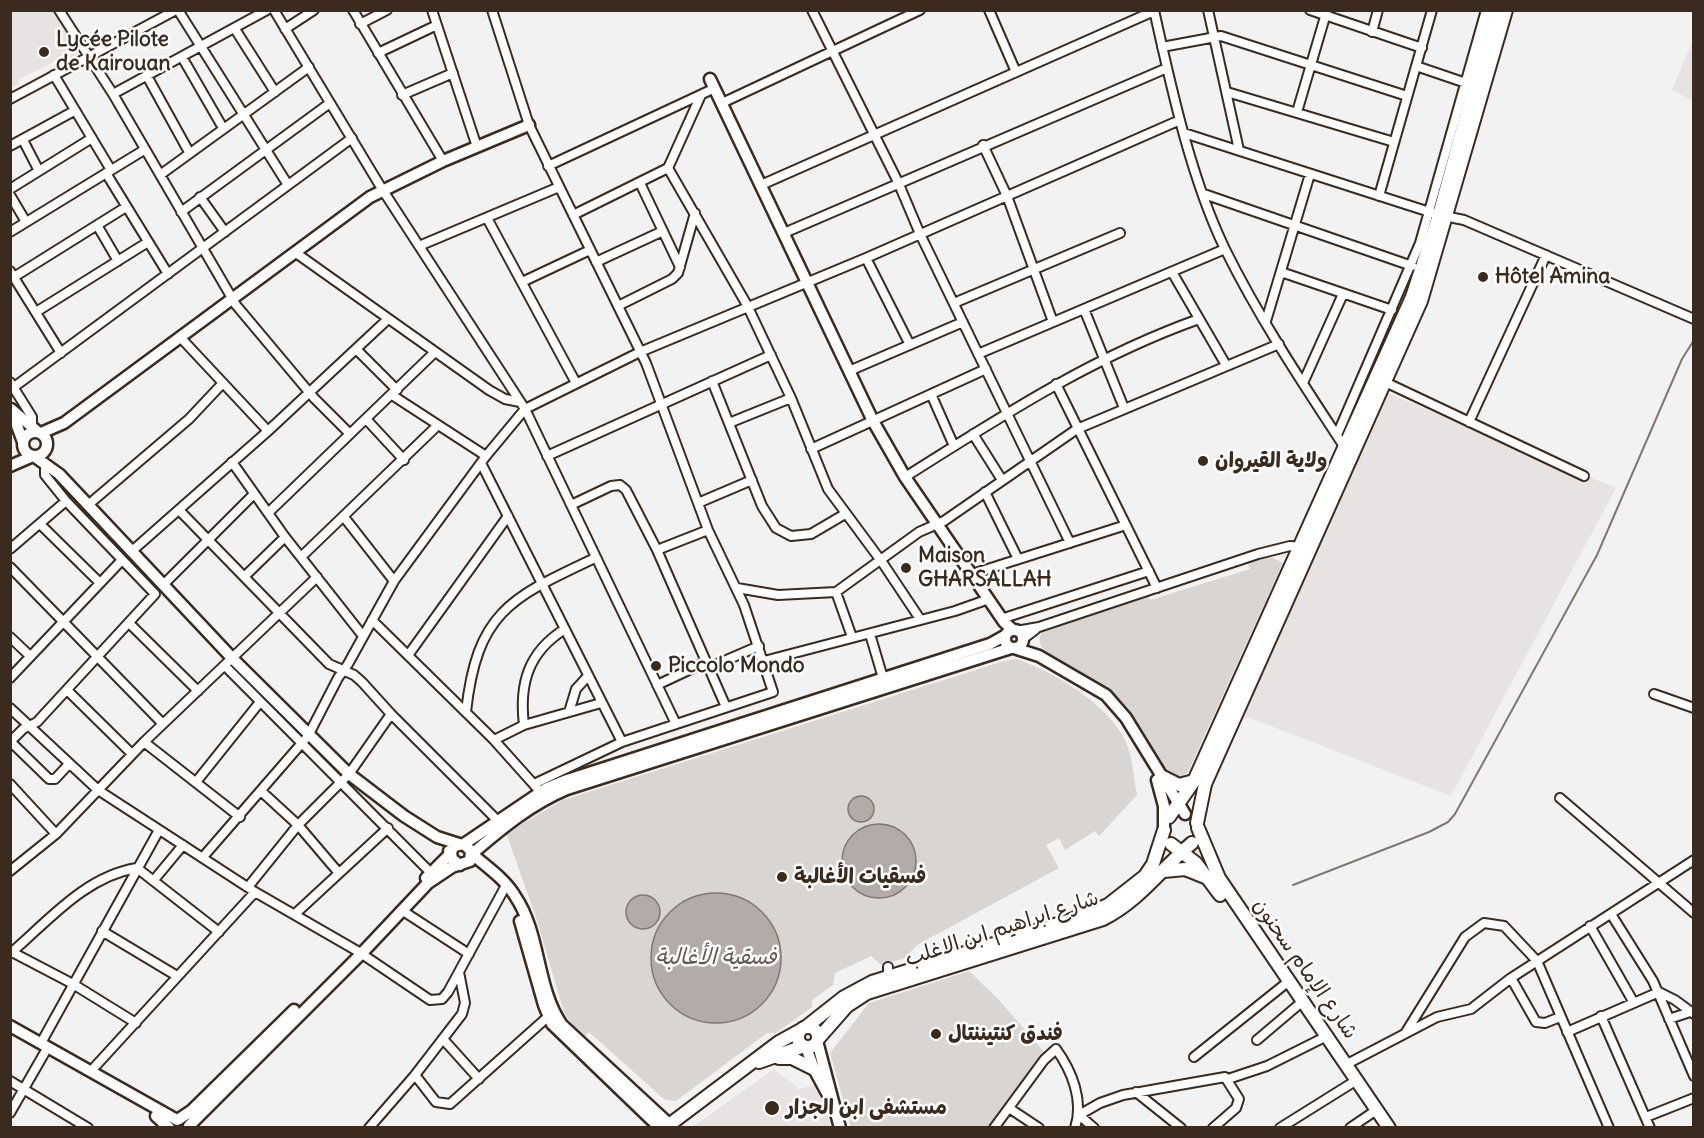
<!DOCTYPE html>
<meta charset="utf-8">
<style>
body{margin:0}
#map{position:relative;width:1704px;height:1138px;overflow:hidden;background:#f3f2f2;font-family:Delius,sans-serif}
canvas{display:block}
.frame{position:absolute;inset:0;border:12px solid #3b2a1e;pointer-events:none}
</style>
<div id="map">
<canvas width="1704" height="1138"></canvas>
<div class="frame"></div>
</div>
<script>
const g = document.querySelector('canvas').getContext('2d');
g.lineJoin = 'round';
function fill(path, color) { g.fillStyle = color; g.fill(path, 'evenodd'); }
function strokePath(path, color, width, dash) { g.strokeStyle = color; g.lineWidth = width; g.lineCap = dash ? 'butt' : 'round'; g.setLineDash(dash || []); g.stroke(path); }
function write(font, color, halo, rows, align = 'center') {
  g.font = font + ' Delius,"Playpen Sans Arabic",sans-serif'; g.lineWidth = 5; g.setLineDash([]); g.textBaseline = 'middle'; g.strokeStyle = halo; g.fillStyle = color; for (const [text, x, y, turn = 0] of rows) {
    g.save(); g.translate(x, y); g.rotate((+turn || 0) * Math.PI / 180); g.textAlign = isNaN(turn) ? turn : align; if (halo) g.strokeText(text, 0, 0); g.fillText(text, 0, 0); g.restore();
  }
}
const built = new Path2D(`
 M11,11H56L79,48L76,56L58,65L54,62L19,79V84L11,88Z
 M1693,40V101L1672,90Z
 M1385,392L1616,488L1451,796L1240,714Z
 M774,1069L799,1089L819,1084L831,1127L691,1128Z`);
const green = new Path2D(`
 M1269,556L1283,563L1188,772L1182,777H1173L1163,770L1128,708L1108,690L1045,651C1039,644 1038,640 1042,632L1148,595L1150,600L1250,569L1248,563Z
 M1017,659C1056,673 1116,708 1129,750C1133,764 1134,780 1137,795L1099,836L1095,831L1065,850L1059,838L1046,845L1059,868L917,945L905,958L881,965L871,956L835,973L833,985L812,1000V1007L776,1033H767L676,1101L665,1100L589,1032L581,1040L564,1012L535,914L506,833L563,800L1004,661Z
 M969,971L998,999L1045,1053L990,1127L851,1128L830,1053L869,1003Z`);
const water = new Path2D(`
 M848 809a13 13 0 1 1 26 0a13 13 0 1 1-26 0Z
 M842 861a37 37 0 1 1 74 0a37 37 0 1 1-74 0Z
 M651 958a65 65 0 1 1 130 0a65 65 0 1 1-130 0Z
 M626 912a17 17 0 1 1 34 0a17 17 0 1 1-34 0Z`);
const stream = new Path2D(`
 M1293,885L1429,832L1448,822L1455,814L1597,555L1682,359L1694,340`);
const street = new Path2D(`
 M59,10L113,94L236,305L314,398L349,433
 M178,10L288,185
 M274,10L382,189L525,409L676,724
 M353,10L443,161
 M432,10L477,147
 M492,10L529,125L646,363L708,530L744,605L773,692L622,742L534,784
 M812,10L898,182L920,234L1070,543
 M989,10L1016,72
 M1154,10C1171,87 1191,179 1225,249C1259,318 1303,384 1345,448
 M1208,10L1239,150
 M1310,10L1422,48
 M360,24L387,10
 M235,29L275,92
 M285,29L314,10
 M1372,32L1378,10
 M1162,47L1221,36L1407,96
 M378,53L437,25
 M182,57L223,128
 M1416,66L1466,83
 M54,75L111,170
 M147,76L189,152
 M1227,92L1394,142
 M113,94L267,10
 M402,95L453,73
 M10,99L176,10
 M722,103L920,10
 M1297,112L1327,10
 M1184,133L1439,215L1464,220L1694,319
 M23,140L39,171
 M983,145L1007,196L1053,322
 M10,146L74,111
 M548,166L715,88
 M668,168L747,305L791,398L828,489L882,562L920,619
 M106,173L168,274
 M160,175L309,67
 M640,183L680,267
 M761,185L1154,11
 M10,189L92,138
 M1204,194L1412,266
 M10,195L26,222
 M1379,196L1432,10
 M200,197L225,232
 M181,212L330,103
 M573,215L668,168L701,95
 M487,218L576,383
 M97,225L118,261
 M10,232L144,150
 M784,233L1167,68
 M419,246L559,187
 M296,253L489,390L505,399L520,402
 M866,258L910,345
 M596,262L663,231
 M10,271L61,353
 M1172,272L1226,365
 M1281,272L1392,310
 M14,277L126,207
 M522,282L590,250
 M954,303L1120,233
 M618,306L672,279L678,273L695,213
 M1084,309L1124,408
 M36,312L148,242
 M1266,321L1310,174
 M180,337L268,431
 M356,349L397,390
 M978,354L1225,249
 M849,371L963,322
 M712,381L762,506L776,528L791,536L811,534L845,514
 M10,382L32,417V427
 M1385,382L1584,476
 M1303,383L1343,294
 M1056,384L1157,588
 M14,387L352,138
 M931,394L954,446
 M392,395L486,456
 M366,419L404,460
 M1469,422L1546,255
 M729,423L791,398
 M973,434L1002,480
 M1337,435L1420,243L1486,10
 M811,449L986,369
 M547,456L771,355
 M232,462L285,537L363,636
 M45,463V475L66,501
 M481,463L622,742
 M905,477C1000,417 1092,357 1199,319
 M985,492L1018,559
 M698,503L752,480
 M88,505L189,419L222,384
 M571,505L611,486L620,485L626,490L657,550L726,707
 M179,510L329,664L354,675L362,682L391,714L498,821
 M268,513L435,352
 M344,517L394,581
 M40,524L100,583
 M10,549L66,501L155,594L37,722L23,729L10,742
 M657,550L708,530
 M132,551L268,431L388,319
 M301,557L438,425
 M10,567L163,724
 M972,574L1126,525
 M245,576L285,537
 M163,585L254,494
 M737,588L778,595L836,592L919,532L944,521L1077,429L1279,344
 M836,592L852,637
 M1001,619L1149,571
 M372,620L494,740L537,788
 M129,623L198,691
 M1016,631L1039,627L1258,554L1290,546L1303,547
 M870,634L883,678
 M10,637L30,656
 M1023,639L1036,629
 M409,654L508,516
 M764,661L955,611L989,599
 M225,666L431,873
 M708,668L759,646
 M10,678L122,560
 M657,685L706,662
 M67,690L132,754
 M1654,694L1694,708
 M10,708L98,790L255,892L359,952L430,1000L442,999L448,992L504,889
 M466,712C477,612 510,598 595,558
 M569,712L576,689L588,676
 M524,725C519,684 528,652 565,629
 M494,740L524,725L601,703
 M10,741L49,779H55L69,764
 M144,742L240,817
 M196,782L260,702
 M10,784L56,834
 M261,791L298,825L338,872
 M1560,798L1694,913
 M203,857L308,736L338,678L348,664L394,581L486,456L525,409L640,352L866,258L1180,120
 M10,871L56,834L144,742L317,577
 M154,880L183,845
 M248,887L298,825L349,774L391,714
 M403,911L469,954
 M295,914L388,828
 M1611,914L1653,981L1694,1076
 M1590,926L1634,1003
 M102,931L177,976
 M10,951L73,984L136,1023
 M12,952C49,920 86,876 137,868L219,932
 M888,967V976
 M1511,978L1536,1022L1545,1023L1560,1017
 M1601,1016L1650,1128
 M1669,1019L1693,1011
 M1406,1032L1465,937L1484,923L1504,926L1537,961L1609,1128
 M1567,1032L1659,992L1675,1000L1694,1014
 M443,1039L479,1079
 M1257,1040L1303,1001
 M41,1043L159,830
 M1194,1057L1289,981
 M1347,1064L1437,1017L1471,1009L1511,978L1694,860
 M91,1071L255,892
 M415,1075L436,1102L450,1104L551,1014
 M1228,1079L1267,1066L1321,1039
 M10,1081L88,1128
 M1136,1092L1181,1128
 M1009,1108L1039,1128
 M10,1113L45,1052
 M1079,1115L1100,1103L1123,1095L1225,1077L1239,1099L1236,1108L1213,1128
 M1079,1115L1094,1128
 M1646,1117L1694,1098
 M369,1128L415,1075L462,1014L465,1003L459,972
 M994,1128L1044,1060L1056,1049C1072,1071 1084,1101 1075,1128
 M1280,1128L1352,1083
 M1350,1128L1372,1113`);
const secondary = new Path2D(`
 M710,79L873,421L905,477L1004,622L1013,630
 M11,409L38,432
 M12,412L23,442
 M23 444a12 12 0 1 1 24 0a12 12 0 1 1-24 0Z
 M41,433L64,423L370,197L443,161L529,125
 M35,457L59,474L233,659L349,774L404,816L437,837L459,844
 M10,466L33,456
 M1005 639a9 9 0 1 1 18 0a9 9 0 1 1-18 0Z
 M1014,648L1039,656L1106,695L1126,718L1185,814
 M1157,780L1164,806V827
 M464,844L547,788L564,781L990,644L1006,635
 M426,878L451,853L449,851
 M520,921L544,1005L552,1024L660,1128
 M10,1026L177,1120
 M817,1041L840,1128
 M806,1047L814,1069L827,1093
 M156,1116L169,1128
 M179,1119L191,1111L294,1010
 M669,1124L562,1025C536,988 541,934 515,896C505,879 487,867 472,854C501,829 531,804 567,789L1011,648
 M189,1126L362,953L428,883L452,867L470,861L471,851L464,844L454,846L451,852L452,859L460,865`);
const primary = new Path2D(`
 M1161,776L1179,785L1194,781
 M1169,817L1194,781L1412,297L1439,215L1495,10
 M1197,823L1205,784L1421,301L1506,10
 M1198,828L1219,878L1389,1128
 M1171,844L1196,863L1220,895
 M1164,871L1185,869L1205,877
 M798 1037a10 10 0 1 1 20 0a10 10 0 1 1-20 0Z
 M806,1027L844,997L872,982L1071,920L1108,905L1145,876L1153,864L1164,830
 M818,1039L847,1006L867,993L1103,919C1139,901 1161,869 1192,843
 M779,1058H792L814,1069
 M759,1062L804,1046
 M665,1128L779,1042L799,1031`);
const markers = [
 [44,52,6,"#3b2a1e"],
 [1483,277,6,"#3b2a1e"],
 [1203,461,6,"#3b2a1e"],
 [906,568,6,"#3b2a1e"],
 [656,666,6,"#3b2a1e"],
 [782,877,6,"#3b2a1e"],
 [936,1034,6,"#3b2a1e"],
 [772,1108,8,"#3b2a1e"]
];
const poiNames = [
 ["Lycée Pilote",56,40],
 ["de Kairouan",56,64],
 ["Hôtel Amina",1495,277],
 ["ولاية القيروان",1215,461],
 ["Maison",918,556],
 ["GHARSALLAH",918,580],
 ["Piccolo Mondo",668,666],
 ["فسقيات الأغالبة",794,877],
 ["فندق كنتيننتال",948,1034],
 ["مستشفى ابن الجزار",786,1108]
];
const streetNames = [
 ["شارع ابراهيم ابن الاغلب",1002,929,-18],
 ["شارع الإمام سحنون",1305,969,55]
];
const waterNames = [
 ["فسقية الأغالبة",716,958]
];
fill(built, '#e6e3e2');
fill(green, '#d8d5d2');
fill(water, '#b2aba7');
strokePath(water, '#827770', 1.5);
strokePath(stream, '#827770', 2);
strokePath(street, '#3b2a1e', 12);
strokePath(secondary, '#3b2a1e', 15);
strokePath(primary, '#3b2a1e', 16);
strokePath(street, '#fff', 8);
strokePath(secondary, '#fff', 10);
strokePath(primary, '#fff', 12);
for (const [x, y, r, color] of markers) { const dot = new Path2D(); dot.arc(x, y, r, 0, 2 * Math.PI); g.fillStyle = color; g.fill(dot); strokePath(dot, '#fff', 2); }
write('bold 21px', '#3b2a1e', '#fff', poiNames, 'left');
write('21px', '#3b2a1e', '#fff', streetNames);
write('italic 22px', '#65574e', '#fff', waterNames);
</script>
